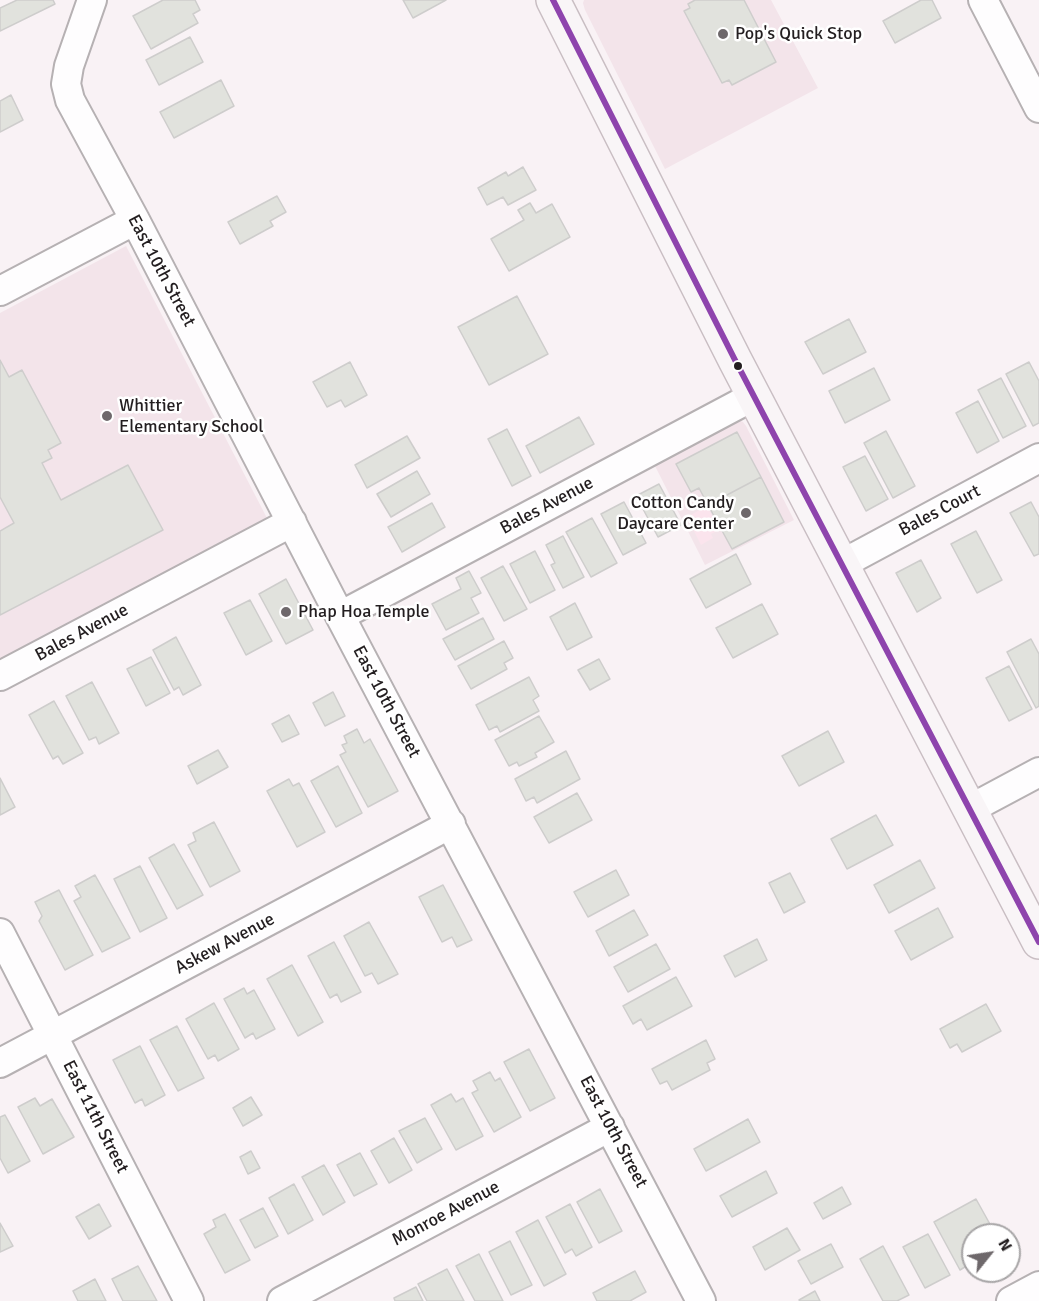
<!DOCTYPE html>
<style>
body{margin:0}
#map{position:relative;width:1039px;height:1301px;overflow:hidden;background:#f9f2f5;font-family:Signika,sans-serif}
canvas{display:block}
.north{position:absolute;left:961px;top:1223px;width:60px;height:60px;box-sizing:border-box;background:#fff;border:2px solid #a7a5a6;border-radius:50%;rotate:60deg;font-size:16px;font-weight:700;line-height:24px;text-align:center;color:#231e20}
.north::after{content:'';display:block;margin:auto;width:21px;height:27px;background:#6e686b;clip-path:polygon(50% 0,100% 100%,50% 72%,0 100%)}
</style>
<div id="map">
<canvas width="1039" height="1301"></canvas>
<div class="north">N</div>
</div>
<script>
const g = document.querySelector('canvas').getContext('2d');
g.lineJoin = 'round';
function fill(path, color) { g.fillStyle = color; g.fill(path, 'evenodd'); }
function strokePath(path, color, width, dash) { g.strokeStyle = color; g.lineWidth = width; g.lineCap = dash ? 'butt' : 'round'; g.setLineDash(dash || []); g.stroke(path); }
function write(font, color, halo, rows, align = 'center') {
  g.font = font + ' Signika,sans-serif'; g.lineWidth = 5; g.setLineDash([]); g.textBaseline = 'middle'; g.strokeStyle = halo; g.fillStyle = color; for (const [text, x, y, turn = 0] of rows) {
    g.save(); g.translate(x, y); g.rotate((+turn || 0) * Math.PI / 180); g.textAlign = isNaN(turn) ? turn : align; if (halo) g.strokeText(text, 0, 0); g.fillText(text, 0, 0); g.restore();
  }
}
const built = new Path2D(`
 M584,0H771L818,88L665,169L585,10L583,3Z
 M126,246L268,520L0,661V313Z
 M737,419L743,422L746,426L794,520L705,565L652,460Z`);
const green = new Path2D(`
 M707,506L719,530L711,534L713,538L701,545L687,517Z`);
const building = new Path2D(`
 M17,0H53L55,4L0,31V8Z
 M163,0H195L200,10L193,14L198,23L151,49L133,16Z
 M403,0H446L413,18Z
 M695,0H744L776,62L732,85L729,80L722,83L684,11L690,8L688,4Z
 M921,0H932L941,18L895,43L883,21Z
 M190,37L203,62L159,85L146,60Z
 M221,80L234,106L174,138L160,112Z
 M11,95L23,120L0,132V101Z
 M523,167L536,190L508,205L503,197L487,205L478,188L506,172L508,176Z
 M277,196L286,212L270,221L273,226L240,244L228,222Z
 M530,203L536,213L552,204L570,237L509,271L491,239L524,220L518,210Z
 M517,296L548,354L489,385L458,327Z
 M849,319L866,352L823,374L805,342Z
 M0,360L9,377L22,370L61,443L48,450L52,458L42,463L61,500L128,465L163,530L0,615V531L14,523L0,497Z
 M350,362L367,395L345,407L341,400L327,407L313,382Z
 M1029,362L1039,381V423L1033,426L1006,374Z
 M874,368L890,400L845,423L829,391Z
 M1001,378L1026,426L1003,438L978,390Z
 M978,401L999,441L977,453L956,413Z
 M579,417L594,444L540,473L526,446Z
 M507,429L531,476L512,486L488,439Z
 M886,431L915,486L893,498L864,443Z
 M737,432L761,477L708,505L699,488L691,492L676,464Z
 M407,436L420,458L367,488L355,465Z
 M865,456L888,499L866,511L843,467Z
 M417,471L430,494L391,517L377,494Z
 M761,477L784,522L732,549L708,505Z
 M659,484L681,525L658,537L636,496Z
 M624,502L646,543L623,555L601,514Z
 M1031,502L1039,517V554L1034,556L1010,513Z
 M432,503L445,527L402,552L388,527Z
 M592,518L617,563L591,577L566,532Z
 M976,531L1002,580L977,593L951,544Z
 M563,536L584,577L563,588L551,565L555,563L546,545Z
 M535,551L555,590L530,603L510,564Z
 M736,554L751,584L706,608L690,579Z
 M921,560L941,598L917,612L896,573Z
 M503,566L527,609L504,621L481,578Z
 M469,571L481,593L471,598L479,613L446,630L432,604L461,589L456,578Z
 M286,579L313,630L286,644L259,594Z
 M250,600L272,641L246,655L224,613Z
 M575,603L592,637L567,650L550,617Z
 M762,604L778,634L733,658L716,628Z
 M483,618L494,639L455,660L443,639Z
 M176,637L201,685L183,695L179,687L174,690L153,650Z
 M1031,639L1039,654V706L1036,708L1007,652Z
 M504,641L513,658L504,663L507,669L471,689L458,666Z
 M151,657L170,693L146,706L127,669Z
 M599,659L610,679L590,690L578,670Z
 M1009,666L1032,709L1009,721L986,678Z
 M529,677L539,696L533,700L539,711L500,732L497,726L489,730L476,705Z
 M92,682L119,733L99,744L96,737L89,740L66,696Z
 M333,692L345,716L325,726L313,703Z
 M54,701L83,753L63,764L58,756L53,759L29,715Z
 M289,715L299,734L282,742L272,724Z
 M539,716L554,742L535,753L537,757L519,766L517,762L509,766L495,740Z
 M357,729L364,743L370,739L398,791L368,807L340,755L346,752L342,745L347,743L344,736Z
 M828,731L844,762L799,786L782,756Z
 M218,750L228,767L197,784L188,766Z
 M566,751L580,779L537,803L534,797L526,801L515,779Z
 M338,766L362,813L336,827L311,781Z
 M0,778L15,807L0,815Z
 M289,779L293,786L299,783L325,832L297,847L267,791Z
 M577,793L592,820L549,843L534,817Z
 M876,815L893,845L847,869L831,839Z
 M214,822L240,871L210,887L188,845L196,841L193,833Z
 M174,844L203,895L177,909L149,858Z
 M920,860L935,888L889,913L874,885Z
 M140,866L167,918L140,932L114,879Z
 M616,870L629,895L588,917L574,892Z
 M790,873L805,902L784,913L769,883Z
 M95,875L130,938L102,952L74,901L81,897L75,886Z
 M443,885L472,940L457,947L452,937L442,942L419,897Z
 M59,890L93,955L65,970L39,921L42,916L35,902Z
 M938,908L953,937L911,960L895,931Z
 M634,910L648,935L609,956L596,931Z
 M369,922L398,974L378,984L372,973L365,976L344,936Z
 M757,939L767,960L735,977L724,956Z
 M334,942L361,992L341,1002L337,994L330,998L308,956Z
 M656,944L670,969L628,992L614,967Z
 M292,965L323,1022L298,1036L267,979Z
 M676,977L692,1006L647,1030L641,1019L633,1024L623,1006Z
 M244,988L247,994L254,990L275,1029L256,1039L253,1033L245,1038L224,999Z
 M214,1003L239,1049L218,1061L215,1055L208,1059L186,1019Z
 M986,1004L1001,1031L962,1052L957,1044L950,1048L940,1029Z
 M177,1026L204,1078L178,1091L150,1040Z
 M706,1040L715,1059L707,1063L710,1070L672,1090L667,1081L660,1084L652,1069Z
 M140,1046L165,1095L145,1106L142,1099L135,1103L113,1060Z
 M529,1049L555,1098L530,1111L504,1062Z
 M490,1072L495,1081L500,1078L521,1117L494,1132L472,1093L478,1090L473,1081Z
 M451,1094L456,1102L463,1098L483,1136L456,1150L431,1105Z
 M251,1097L262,1115L243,1126L233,1108Z
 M35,1098L40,1106L52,1099L74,1137L43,1154L18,1107Z
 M5,1115L30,1161L8,1173L0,1158V1117Z
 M425,1118L442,1149L417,1163L399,1131Z
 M748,1119L760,1142L706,1171L694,1149Z
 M394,1138L412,1170L389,1183L371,1151Z
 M251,1151L260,1168L248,1174L240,1157Z
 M360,1153L377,1184L354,1196L337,1165Z
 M324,1165L345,1202L323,1215L302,1177Z
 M766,1171L777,1193L732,1217L720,1196Z
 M294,1184L313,1220L288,1234L269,1198Z
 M842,1187L851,1204L823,1219L814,1203Z
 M600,1189L622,1231L599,1243L577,1202Z
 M976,1199L996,1235H973V1262L960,1270L934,1222Z
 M99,1204L111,1226L89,1239L76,1217Z
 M570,1204L592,1247L576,1256L572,1249L565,1253L546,1217Z
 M263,1208L278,1236L255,1248L240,1220Z
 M225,1214L250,1260L225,1273L204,1234L216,1227L213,1220Z
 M538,1220L566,1274L544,1286L516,1232Z
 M0,1223L13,1246L0,1252Z
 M787,1228L800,1250L765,1270L753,1247Z
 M928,1234L950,1275L925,1288L903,1247Z
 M510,1241L532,1285L511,1295L489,1252Z
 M831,1244L843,1267L811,1284L798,1261Z
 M883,1246L909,1295L897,1301H883L860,1259Z
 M479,1254L503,1301H475L456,1266Z
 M138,1266L157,1301H123L112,1279Z
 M447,1269L464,1301H427L418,1284Z
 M635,1271L646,1292L630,1301H597L593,1293Z
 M95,1279L106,1301H78L73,1291Z
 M416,1287L423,1301H395L394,1298Z
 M815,1291L820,1301H800L799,1300Z`);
const minor = new Path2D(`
 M92,0L69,66L66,84L70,100L135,220L340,616L701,1301
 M983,0L1039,108
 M0,291L135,220
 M842,564L1039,458
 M340,616L754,396
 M0,676L292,522
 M970,809L1039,772
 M0,933L189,1301
 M0,1063L451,824
 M282,1301L610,1127
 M1011,1301L1039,1286`);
const major = new Path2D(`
 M553,0L735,360L1039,942`);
const bus1 = new Path2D(`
 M553,0L735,360L1039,942`);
const markers = [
 [723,34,6,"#6e686b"],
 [738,366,5,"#231e20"],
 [107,416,6,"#6e686b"],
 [746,513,6,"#6e686b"],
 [286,612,6,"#6e686b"]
];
const poiNames = [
 ["Pop's Quick Stop",735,34],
 ["Whittier",119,406],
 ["Elementary School",119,427],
 ["Cotton Candy",734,503,"right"],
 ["Daycare Center",734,524,"right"],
 ["Phap Hoa Temple",298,612]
];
const streetNames = [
 ["East 10th Street",161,271,62],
 ["Bales Avenue",547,506,-28],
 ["Bales Court",940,511,-28],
 ["Bales Avenue",82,633,-28],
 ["East 10th Street",386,702,62],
 ["Askew Avenue",225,944,-28],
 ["East 11th Street",95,1117,63],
 ["East 10th Street",613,1132,62],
 ["Monroe Avenue",446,1214,-28]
];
fill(built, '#f3e4ea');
fill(green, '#fbe4ed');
fill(building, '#e1e2dd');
strokePath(building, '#cecdcc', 1.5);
strokePath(minor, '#b6b1b3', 32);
strokePath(major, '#c9bec3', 36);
strokePath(minor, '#fefdfe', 28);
strokePath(major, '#f9f5f7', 33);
strokePath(bus1, '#8e44ad', 6);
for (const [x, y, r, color] of markers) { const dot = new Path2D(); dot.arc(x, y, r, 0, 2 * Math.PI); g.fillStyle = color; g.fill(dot); strokePath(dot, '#fff', 2); }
write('18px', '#231e20', '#fff', poiNames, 'left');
write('18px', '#231e20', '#fff', streetNames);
</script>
